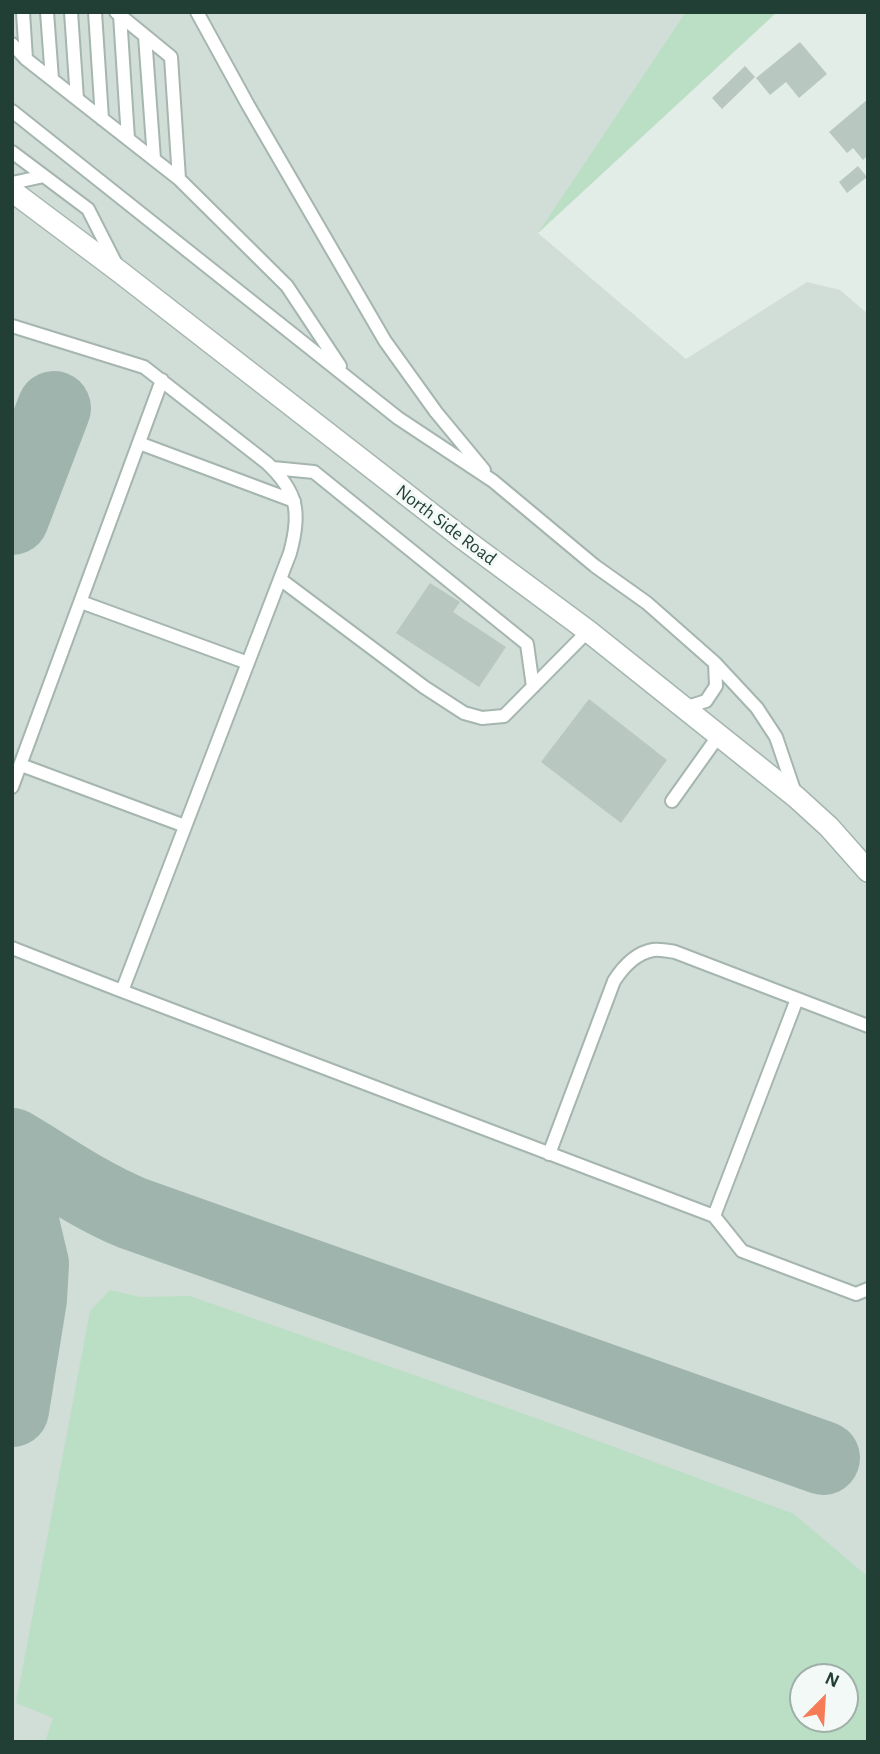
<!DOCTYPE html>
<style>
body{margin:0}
#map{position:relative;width:880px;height:1754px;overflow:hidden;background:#e2ede8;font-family:"Alegreya Sans",sans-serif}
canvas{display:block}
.frame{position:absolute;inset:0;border:14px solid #223f36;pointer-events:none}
.north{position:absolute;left:789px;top:1663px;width:70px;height:70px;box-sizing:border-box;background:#f3f9f6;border:2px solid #9fafa9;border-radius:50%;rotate:24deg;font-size:19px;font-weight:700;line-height:28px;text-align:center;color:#223f36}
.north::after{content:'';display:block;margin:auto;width:24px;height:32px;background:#f67c58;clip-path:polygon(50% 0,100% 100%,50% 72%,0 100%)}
</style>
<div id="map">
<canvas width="880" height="1754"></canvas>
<div class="frame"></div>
<div class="north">N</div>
</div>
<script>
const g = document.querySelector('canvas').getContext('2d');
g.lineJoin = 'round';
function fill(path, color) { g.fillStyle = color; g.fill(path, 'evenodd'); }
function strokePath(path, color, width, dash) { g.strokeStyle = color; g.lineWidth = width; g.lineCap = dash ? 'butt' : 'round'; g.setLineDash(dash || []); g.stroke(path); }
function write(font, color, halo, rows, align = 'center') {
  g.font = font + ' "Alegreya Sans",sans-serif'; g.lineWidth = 6; g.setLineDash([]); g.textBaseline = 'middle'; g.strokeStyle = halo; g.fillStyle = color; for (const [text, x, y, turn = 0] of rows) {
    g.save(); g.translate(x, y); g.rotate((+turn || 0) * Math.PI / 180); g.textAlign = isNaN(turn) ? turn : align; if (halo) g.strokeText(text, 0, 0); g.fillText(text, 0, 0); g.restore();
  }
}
const built = new Path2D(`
 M12,12H777L538,233L686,359L807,282L840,290L868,314V1742H12ZM803,1677H845V1719H803Z`);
const green = new Path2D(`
 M686,12H777L538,233Z
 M110,1290L140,1297L190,1296L547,1422L794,1514L868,1577V1742H45L53,1718L16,1703L90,1311ZM803,1677H845V1719H803Z`);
const taxiway = new Path2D(`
 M12,518L54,408
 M12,1145C53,1169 87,1194 132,1213L823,1458
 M12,1196L23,1226L32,1264L30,1299L12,1410`);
const building = new Path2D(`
 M800,42L827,74L799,98L786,82L770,95L756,78Z
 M745,66L755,77L722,109L712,98Z
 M868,99V155L863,160L853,148L847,153L829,132Z
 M858,166L867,177L847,193L839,182Z
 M430,583L460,602L453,612L506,647L479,687L396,633Z
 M589,699L667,760L621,823L541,762Z`);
const service = new Path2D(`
 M23,12L26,59
 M47,12L52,79
 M71,12L77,99
 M95,12L102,119
 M116,12L171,57L179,179
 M197,12L248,105L385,341L436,412L484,470
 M120,15L128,139
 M145,36L154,159
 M12,44L26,59L179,179L287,286L340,366
 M12,111L398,418L493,481L595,566L647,603L715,663L757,708L776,737L795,793
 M12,152L88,209L117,266
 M12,183L44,176
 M12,326L144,367L267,463C298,492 301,513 290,553L122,991L714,1216L742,1251L856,1294L868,1289
 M139,443L294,501
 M273,468L314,472L527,644L533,687
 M280,579L424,687L464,713L482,718L504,716L588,631
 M81,602L248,663
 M684,708L706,701L716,686L715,663
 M21,765L185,826
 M12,787L162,380
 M672,801L719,735
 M12,948L122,991
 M549,1154L614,981C623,967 636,953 653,950C660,949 669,951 675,952L868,1026
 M714,1216L797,999`);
const minor = new Path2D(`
 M12,191L120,272L461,537L588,631L796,797L829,827L868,871`);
const streetNames = [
 ["North Side Road",446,525,37]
];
fill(built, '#d1ddd7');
fill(green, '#bbdfc4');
strokePath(taxiway, '#9fb4ad', 74);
fill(building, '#b8c8c1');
strokePath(service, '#a5b5af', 16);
strokePath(minor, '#a5b5af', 24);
strokePath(service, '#fff', 12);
strokePath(minor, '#fff', 21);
write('19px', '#223f36', '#f3f9f6', streetNames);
</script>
